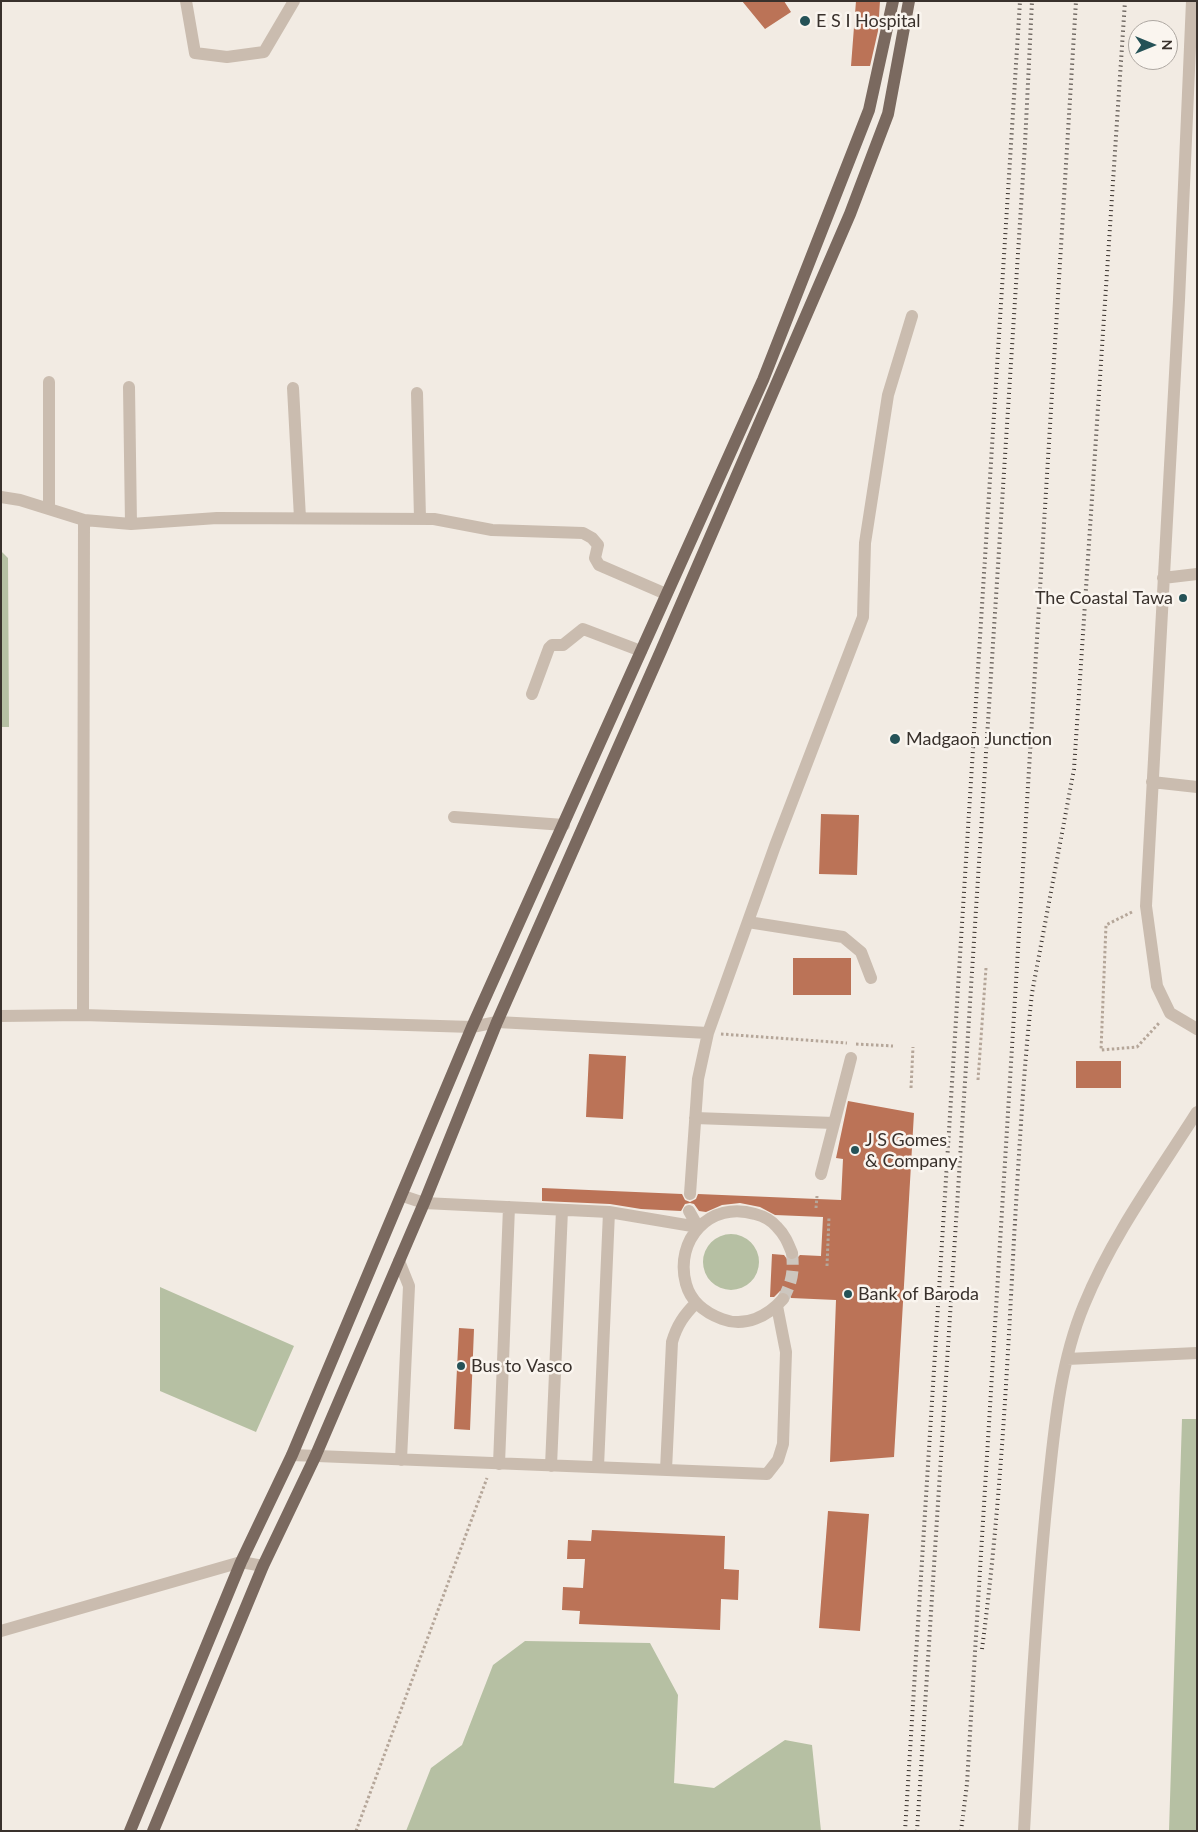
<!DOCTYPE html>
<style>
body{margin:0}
#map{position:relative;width:1198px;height:1832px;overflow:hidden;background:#f2ebe3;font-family:Lato,sans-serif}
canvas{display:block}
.frame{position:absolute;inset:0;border:2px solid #39312c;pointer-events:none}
.north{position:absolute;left:1128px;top:20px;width:50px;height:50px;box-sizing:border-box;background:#faf5ef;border:1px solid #ada7a1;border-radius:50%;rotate:90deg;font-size:14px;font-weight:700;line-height:20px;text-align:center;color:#39312c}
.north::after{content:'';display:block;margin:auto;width:18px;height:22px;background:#255257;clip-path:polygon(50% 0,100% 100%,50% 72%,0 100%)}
</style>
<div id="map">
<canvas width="1198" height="1832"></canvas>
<div class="frame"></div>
<div class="north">N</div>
</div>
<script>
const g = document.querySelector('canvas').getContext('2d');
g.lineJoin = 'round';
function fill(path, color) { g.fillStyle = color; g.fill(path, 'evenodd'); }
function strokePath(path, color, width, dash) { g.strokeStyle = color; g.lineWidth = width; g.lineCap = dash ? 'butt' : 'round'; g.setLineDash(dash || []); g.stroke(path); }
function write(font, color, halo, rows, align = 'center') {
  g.font = font + ' Lato,sans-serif'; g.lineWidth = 5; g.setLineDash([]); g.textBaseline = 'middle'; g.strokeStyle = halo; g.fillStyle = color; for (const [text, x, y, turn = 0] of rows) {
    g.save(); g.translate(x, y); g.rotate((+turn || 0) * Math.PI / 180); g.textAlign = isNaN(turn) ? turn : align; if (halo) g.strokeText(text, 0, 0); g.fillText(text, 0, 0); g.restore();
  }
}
const green = new Path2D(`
 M1,551L8,558L9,727H1Z
 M703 1262a28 28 0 1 1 56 0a28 28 0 1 1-56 0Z
 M160,1287L294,1346L256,1432L160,1391Z
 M1182,1419H1197V1831H1169Z
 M525,1641L650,1643L678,1695L674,1783L714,1788L785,1740L812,1745L821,1831H406L431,1768L462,1745L493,1665Z`);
const building = new Path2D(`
 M742,1H784L791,12L765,29Z
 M856,1H880L878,31L870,66H851Z
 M821,814L859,815L857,875L819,874Z
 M793,958H851V995H793Z
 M589,1054L626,1056L623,1119L586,1117Z
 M1076,1061H1121V1088H1076Z
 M848,1101L914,1113L894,1457L830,1462L836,1300L791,1298L789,1294L785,1291H780L774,1297H770L772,1254L784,1255L787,1259L791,1261L795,1260L800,1255L821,1256L823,1217L775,1215L760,1207L740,1203L722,1205L706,1212L699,1211L694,1204L690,1203L685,1204L681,1211L641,1209L610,1204L542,1201V1188L682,1194L685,1200L690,1202L696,1199L698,1194L841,1200L843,1159L836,1158Z
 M459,1328L474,1329L470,1430L454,1429Z
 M828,1511L869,1514L860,1631L819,1628Z
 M592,1530L725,1536L724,1569L739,1570L738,1600L721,1599L720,1630L579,1624L580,1611L562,1610L563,1587L583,1588L585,1559H567L568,1540L591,1541Z`);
const minorTunnel = new Path2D(`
 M783,1299C792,1282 794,1272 792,1253`);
const path = new Path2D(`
 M1132,912L1106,925L1101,1050L1137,1047L1160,1022
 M721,1034L847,1043
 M856,1044L893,1046
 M978,1080L986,968
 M911,1088L913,1047
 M816,1208L817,1196
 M827,1266L829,1217
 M356,1831L487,1478`);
const minor = new Path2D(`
 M186,1L195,53L227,57L264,52L294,1
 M1192,1L1179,300L1146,906L1157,986L1170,1013L1197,1029
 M129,387L131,524L217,518L434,519L492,530L583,533L592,538L598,545L595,558L599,565L666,594
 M293,388L300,518
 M417,393L420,519
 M1,497L20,500L84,520L131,524
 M49,509V382
 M1163,578L1197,574
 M532,694L549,648L552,645H563L583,629L641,651
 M1152,782L1197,787
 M454,817L564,825
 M748,922L843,937L861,952L871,978
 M83,1015L84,520
 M1,1016L83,1015L472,1027L497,1022L708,1033
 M695,1118L834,1123
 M821,1174L851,1058
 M690,1194L698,1079L708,1033L775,846L863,617L865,543L888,395L912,316
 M403,1196L424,1203L609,1212L698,1227
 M689,1211L698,1227
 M399,1261L409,1286L401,1460
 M783,1299C768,1316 745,1328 722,1319C706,1313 691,1302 686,1284C674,1240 710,1200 755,1214C763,1216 772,1221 777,1227C785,1235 788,1243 792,1253
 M1067,1359L1197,1353
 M292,1455L767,1474L778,1460L783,1444L786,1352L777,1306
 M499,1464L509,1207
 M551,1466L562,1210
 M598,1467L609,1212
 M666,1470L672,1342C677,1325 684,1315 696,1303
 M1,1631L241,1562L263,1566
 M1024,1831C1030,1720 1036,1609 1047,1498C1054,1433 1059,1365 1084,1305C1112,1236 1157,1175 1197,1112`);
const major = new Path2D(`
 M130,1831L241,1562L292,1455L472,1027L763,380L869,110L893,1
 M153,1831L263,1566L315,1457L424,1203L497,1022L660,653L850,214L888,114L909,1`);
const rail = new Path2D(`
 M982,1649C1000,1512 1007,1375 1014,1238C1019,1156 1023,1074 1032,993L1074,769L1125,1
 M905,1831L1020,1
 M917,1831L1025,144L1032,1
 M961,1831L967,1784L969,1750L1076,1`);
const markers = [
 [805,21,6,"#255257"],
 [1183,598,5,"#255257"],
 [895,739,6,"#255257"],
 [855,1150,5,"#255257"],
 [848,1294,5,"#255257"],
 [461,1366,5,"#255257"]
];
const poiNames = [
 ["E S I Hospital",816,21],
 ["The Coastal Tawa",1173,598,"right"],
 ["Madgaon Junction",906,739],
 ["J S Gomes",865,1140],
 ["& Company",865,1161],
 ["Bank of Baroda",858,1294],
 ["Bus to Vasco",471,1366]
];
fill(green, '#b6c0a3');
fill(building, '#bb7357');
strokePath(minorTunnel, '#cdc6be', 12, [12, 6]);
strokePath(path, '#b5a699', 3, [2.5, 2.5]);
strokePath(minor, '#cabcaf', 12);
strokePath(major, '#7a695f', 12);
strokePath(rail, '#39312c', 4, [1, 4]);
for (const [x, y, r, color] of markers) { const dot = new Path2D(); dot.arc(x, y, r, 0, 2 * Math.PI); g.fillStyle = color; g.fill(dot); strokePath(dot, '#faf5ef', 2); }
write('18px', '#39312c', '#faf5ef', poiNames, 'left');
</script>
